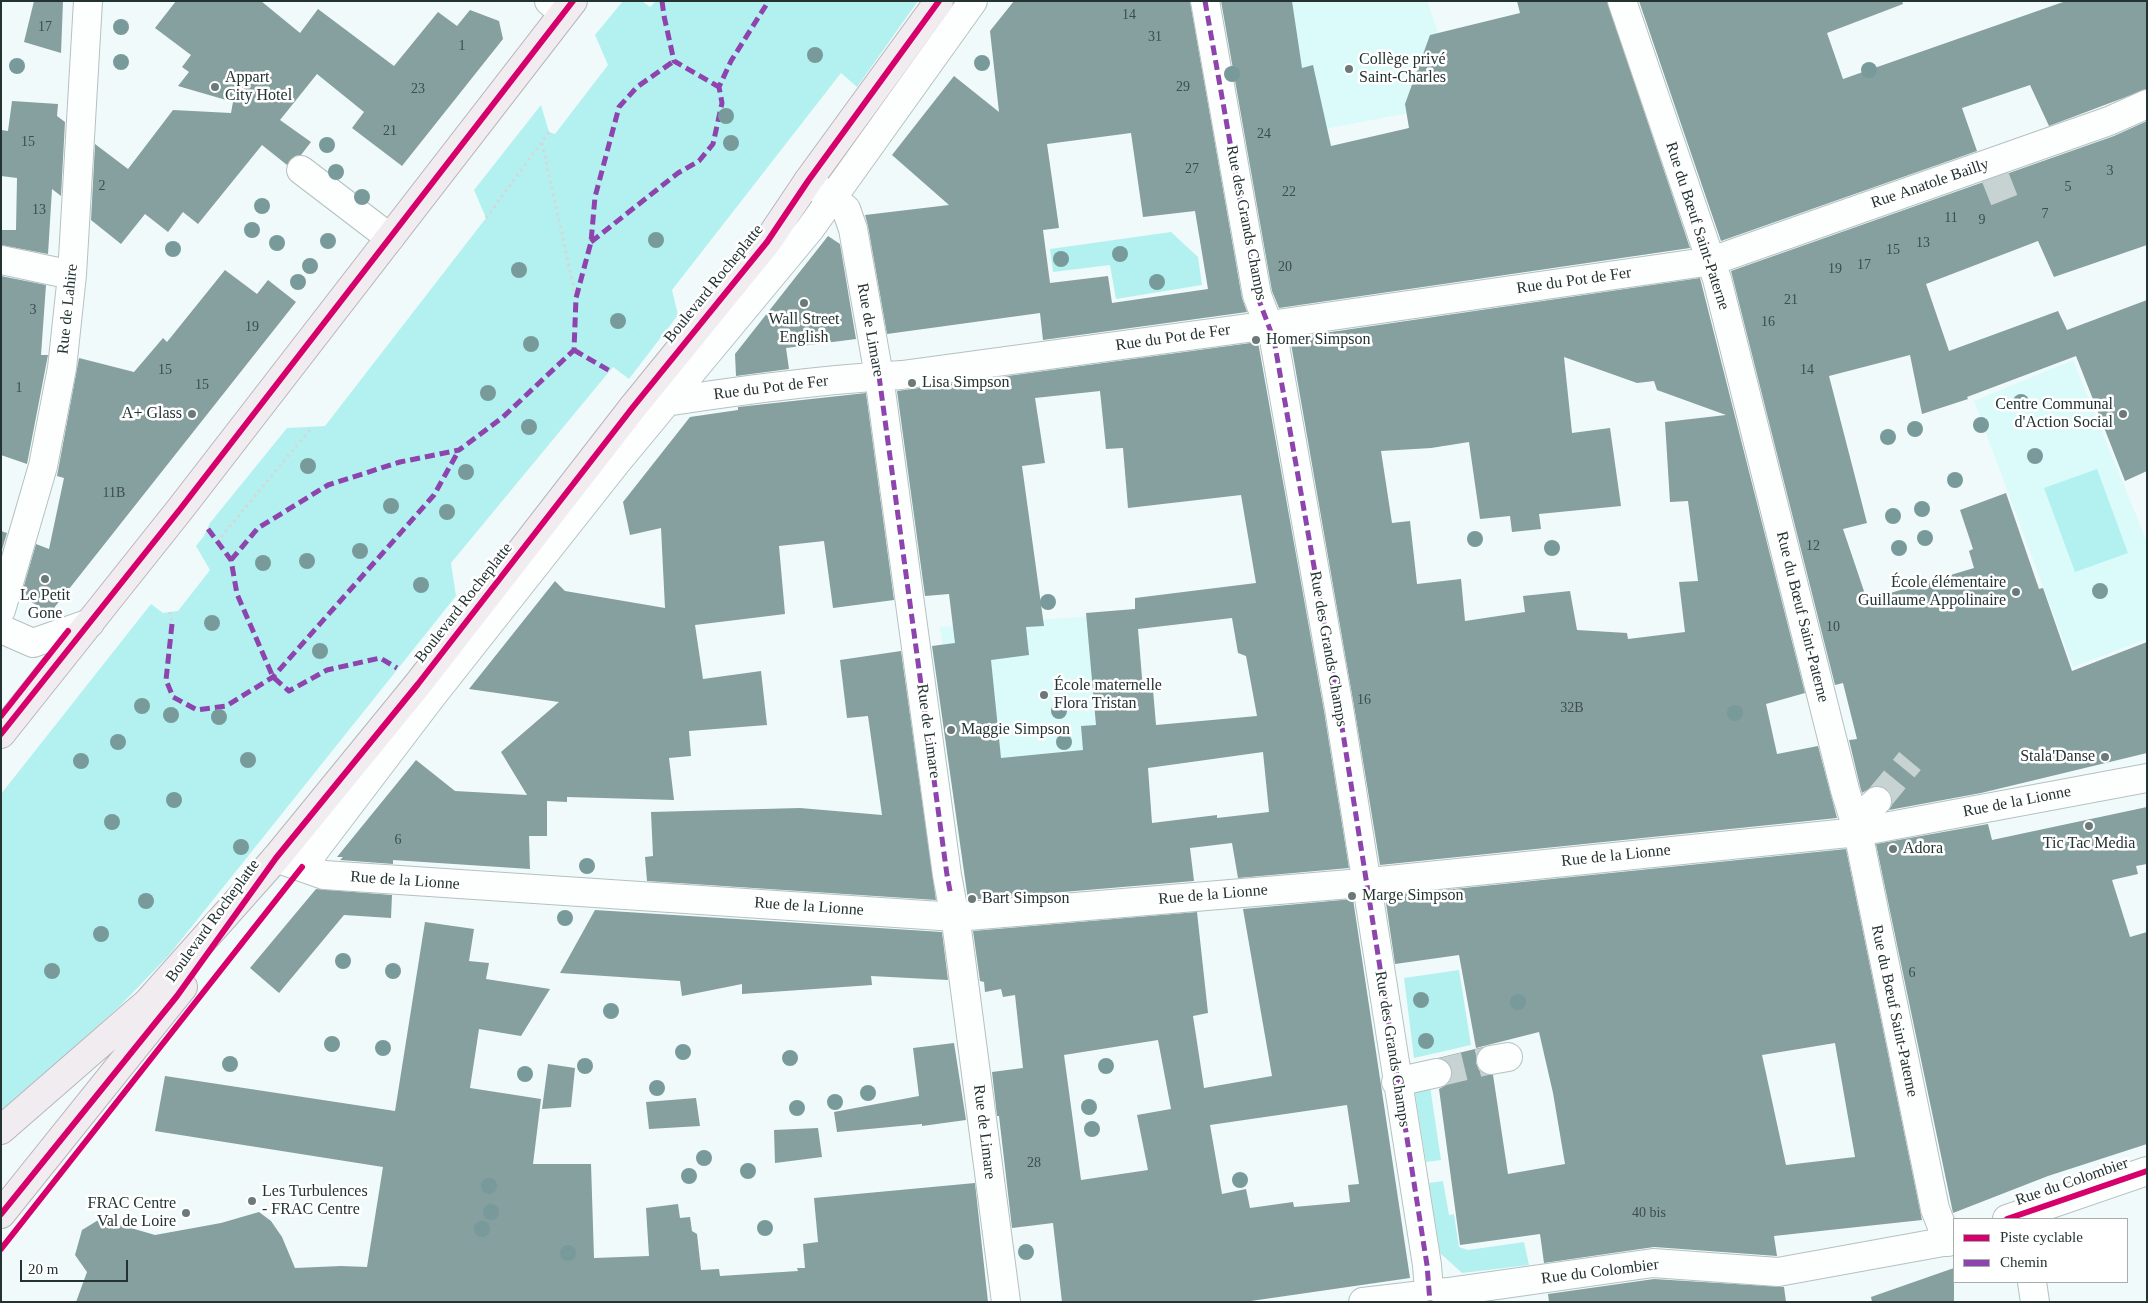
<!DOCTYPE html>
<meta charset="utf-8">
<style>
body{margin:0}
#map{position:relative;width:2148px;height:1303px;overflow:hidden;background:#f0fafa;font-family:"Times New Roman",serif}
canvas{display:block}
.frame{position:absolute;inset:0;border:2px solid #233332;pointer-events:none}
.legend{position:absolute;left:1953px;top:1218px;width:175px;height:65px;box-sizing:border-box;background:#fff;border:1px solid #a7adad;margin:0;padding:6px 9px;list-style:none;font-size:15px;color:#233332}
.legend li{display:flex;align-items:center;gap:10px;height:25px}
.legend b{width:25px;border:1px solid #a7adad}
.scale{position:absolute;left:20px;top:1260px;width:108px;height:22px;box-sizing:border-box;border:2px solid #233332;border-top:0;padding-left:6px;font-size:15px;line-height:18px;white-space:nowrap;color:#233332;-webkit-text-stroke:4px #fff;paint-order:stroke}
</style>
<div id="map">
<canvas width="2148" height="1303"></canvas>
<div class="frame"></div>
<ul class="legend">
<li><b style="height:6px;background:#d6006c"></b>Piste cyclable</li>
<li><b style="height:6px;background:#8e44ad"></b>Chemin</li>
</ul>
<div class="scale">20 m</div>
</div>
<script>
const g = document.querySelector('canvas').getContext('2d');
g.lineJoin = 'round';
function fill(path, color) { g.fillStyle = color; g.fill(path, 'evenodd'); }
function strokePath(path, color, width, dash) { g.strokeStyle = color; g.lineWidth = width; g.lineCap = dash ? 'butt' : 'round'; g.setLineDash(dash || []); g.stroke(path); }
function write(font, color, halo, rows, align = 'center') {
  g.font = font + ' "Times New Roman",serif'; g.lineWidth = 5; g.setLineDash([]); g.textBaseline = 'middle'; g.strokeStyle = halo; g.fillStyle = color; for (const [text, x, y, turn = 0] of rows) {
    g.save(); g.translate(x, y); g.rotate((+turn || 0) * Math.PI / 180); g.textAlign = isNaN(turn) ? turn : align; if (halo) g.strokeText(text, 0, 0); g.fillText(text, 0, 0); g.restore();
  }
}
const built = new Path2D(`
 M1235,1H1427L1440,38L1409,113L1261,141Z
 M2073,360L2147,542V639L2073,667L1974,401Z
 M1133,613L1144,762L960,787L940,627Z`);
const green = new Path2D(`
 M623,1H642L650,7L656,1H918L857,87L841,73L672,290L678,315L629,379L613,367L451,563L456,596L169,955L119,1007L1,1113V794L151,604L163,613L178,611L210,570L196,546L204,536L210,523L287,428L325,426L486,218L474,190L541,105L549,132L555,134L608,65L595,35Z
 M1171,232L1198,257L1202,285L1116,299L1110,265L1053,272L1050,249Z
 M2097,469L2128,553L2075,572L2044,488Z
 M1459,970L1471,1045L1414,1058L1404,978Z
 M1427,1066L1441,1160L1426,1162L1411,1068Z
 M1443,1181L1449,1215L1454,1214L1459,1247L1468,1250L1524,1242L1529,1265L1462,1273L1440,1253L1429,1183Z`);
const building = new Path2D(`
 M34,1H63L61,53L24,42Z
 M176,1H261L300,33L318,9L394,66L438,12L457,26L470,10L499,21L503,39L402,166L352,128L364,112L317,74L280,120L311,142L301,155L295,156L287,165L262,145L198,224L183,212L168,232L145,214L121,244L91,220L95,144L128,169L173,110L231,113L233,102L178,86L189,72L182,67L191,55L155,28Z
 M1014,1H1190L1242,298L1247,312L1043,340L1040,313L887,334L868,226L865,215L949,205L892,155L954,76L999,112L990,31ZM1131,133L1143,217L1195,211L1208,289L1112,303L1108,276L1050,283L1043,230L1059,228L1047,144Z
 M1221,1H1292L1302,68L1313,65L1331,146L1409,128L1405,104L1430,35L1520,13L1517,1H1607L1690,248L1279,308L1272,291Z
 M1639,1H1902L1903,4L1827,33L1843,79L2066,1H2147V89L2049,126L2030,85L1962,108L1977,151L1721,241Z
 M12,101L58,104L57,116L65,122L61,196L52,189L48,254L1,245V230H16L17,178L1,176V130L8,131Z
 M2147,121V245L2054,277L2038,241L1926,284L1949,351L2058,311L2067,330L2147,300V471L2125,481L2076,356L1967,397L1968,399L1922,414L1910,355L1829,376L1867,523L1843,529L1867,600L1974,568L1969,551L1973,549L1960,510L2006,493L2039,589L2043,588L2072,671L2147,642V753L1981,793L1889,810L1892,805V798L1888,790L1881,786H1874L1862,793L1860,786L1849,740L1857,739L1843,683L1835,685L1731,271L2114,136Z
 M828,236L840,244L856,339L786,348L789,369L736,376L735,354Z
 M225,270L257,294L268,280L296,302L50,613L21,596L36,544L49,549L64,478L57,476L79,358L134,372L163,338L167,342Z
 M1,276L46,285L41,355H48L27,464L1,455Z
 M1700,278L1805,693L1766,704L1777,754L1818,746L1837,818L1380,865L1354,706L1290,338ZM1564,357L1637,383L1654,381L1657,390L1726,415L1665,422L1670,502L1688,501L1698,581L1679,582L1685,632L1628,639L1627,633L1577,630L1570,591L1523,596L1525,612L1465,621L1461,579L1417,584L1410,521L1392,523L1381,451L1431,448L1469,442L1480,519L1510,516L1512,532L1541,529L1539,514L1621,506L1610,428L1572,433Z
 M1258,342L1324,711L1349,868L1238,878L1232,843L1190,848L1194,881L968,900L932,646L955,643L949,594L925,596L897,391ZM1100,391L1106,449L1123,448L1128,508L1241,495L1256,583L1135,598V609L1086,613L1096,725L1081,726L1083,750L1001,758L991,660L1029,655L1026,627L1044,626L1022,466L1045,463L1035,398ZM1232,618L1238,653L1246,656L1257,716L1156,725L1153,690H1143L1138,629ZM1263,752L1269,812L1217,818V815L1152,823L1148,768Z
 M866,393L894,600L833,608L824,541L779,546L785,614L695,625L703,679L761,671L767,725L689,731L691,756L669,758L674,800L567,797V802L547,801V836H529L530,869L393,860V864L340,860L343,857H337L416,760L455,791L527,795L501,752L559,702L469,689L555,581L565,591L665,608L661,528L630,535L623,502L690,417L738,410V407Z
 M1,531L7,533L1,553Z
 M901,651L936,900L647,881L645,857L653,856L651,812L800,808L882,815L868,716L847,718L840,660Z
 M2147,807V864L2136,866L2138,874L2112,880L2130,937L2147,932V1144L2048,1176L1953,1213L1876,844L1988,824L1992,840Z
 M1846,849L1922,1220L1774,1236L1777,1256L1654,1247L1544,1263L1540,1234L1460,1245L1439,1089L1448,1084L1452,1078V1070L1448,1062L1438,1058L1483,1047L1477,1054L1476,1063L1479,1070L1485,1074L1493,1075L1508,1174L1565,1164L1553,1093L1539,1032L1476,1048L1459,955L1395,964L1385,896ZM1835,1043L1855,1157L1786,1165L1762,1055Z
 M316,889L392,895L391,918L344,915L279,993L250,968Z
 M1353,899L1410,1278L1244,1302H1062L1053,1223L1012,1228L999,1116H997L992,1072L1023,1068L1015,995L1003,997L1001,989L985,992L984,982L980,981L973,931L1197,912L1208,1013L1193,1016L1204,1088L1272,1076L1243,909ZM1158,1040L1171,1109L1137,1115L1148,1170L1081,1180L1064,1055ZM1347,1105L1359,1184L1348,1185L1350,1202L1294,1207L1293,1202L1250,1208L1246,1189L1222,1194L1210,1125Z
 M595,910L942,932L948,980L871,976L872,985L742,994V984L682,996L680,981L560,973Z
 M425,922L474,929L469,961L489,963L486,979L550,989L521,1036L479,1029L470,1088L541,1099L533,1164H591L594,1258L649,1256L646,1208L678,1204L680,1218L690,1217L692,1231L697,1234L701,1270L719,1269L720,1276L798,1271L797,1268H805L803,1244L818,1242L814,1198L975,1183L988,1302H76L87,1272L75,1255L82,1230L100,1219L155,1235L221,1223L259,1212L271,1221L282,1237L295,1268L341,1266L367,1267L383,1167L155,1131L165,1076L395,1111Z
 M954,1043L966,1120L922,1126V1124L837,1132L834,1112L919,1096L913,1048Z
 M548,1064L575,1068L571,1107L542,1109Z
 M696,1098L700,1126L649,1129L646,1102Z
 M818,1128L822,1157L775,1163L774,1130Z
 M1954,1268V1302H1872L1871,1297Z
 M1654,1279L1784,1287L1786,1302H1549L1548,1294Z`);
const minorTunnel = new Path2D(`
 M1994,174L2009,212
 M1877,801L1910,761
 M1437,1073L1491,1060`);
const path = new Path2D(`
 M542,143L576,298
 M486,218L549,132
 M217,542L312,427
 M170,612L172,624`);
const minor = new Path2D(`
 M549,1L563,13
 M1205,1L1257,295L1274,340L1339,708L1427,1265L1430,1302
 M1622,1L1717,279L1845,790L1858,832L1935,1209L1948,1242
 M301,170L390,238
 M808,181L846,209L853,229L879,376L947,875L957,929L1006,1302
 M1,260L72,275
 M633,407C722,393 812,380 902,375L1270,325L1712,261L2109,121L2147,104
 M1,610L43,466L62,368L72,275L88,1
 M1,629L33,643L90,623
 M1858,832L1866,811L1877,801
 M276,858L324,875L956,917L1350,884L1858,832L2147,778
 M302,867L432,696L616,463L810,229L973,1
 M1491,1060L1508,1057
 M1396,1082L1437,1073
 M2007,1219L2147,1171
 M2032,1282L2035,1302
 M1363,1302L1448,1292L1653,1263L1778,1272L1954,1240`);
const major = new Path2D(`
 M1,734L181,508L573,1
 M1,1130L148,1002L276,858L418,684L633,407L767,242L808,181L939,1
 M1,1214L183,987`);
const quiet = new Path2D(`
 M662,1L664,16L674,61L719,87
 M1205,1L1257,295L1274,340L1339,708L1427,1265L1430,1302
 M591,242L678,173L699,161L713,144L722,103L719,87L731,61L768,2
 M574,350L610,371
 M879,376L947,875L951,896
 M208,529L231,560L237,594L273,677L289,691L327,670L380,658L397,668
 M231,560L258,528L328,485L400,462L459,450L503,417L574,350L576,298L591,242L595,197L619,107L637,87L674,61
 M172,624L166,680L173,697L197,710L226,706L273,677L434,495L459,450`);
const cycleway = new Path2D(`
 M1,716L68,631
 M1,734L181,508L573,1
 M1,1214L177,996L276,858L418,684L633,407L767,242L808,181L939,1
 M2007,1219L2147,1171
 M1,1249L302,867`);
const trees = [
 [121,27],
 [815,55],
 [121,62],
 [982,63],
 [17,66],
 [1869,70],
 [1232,74],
 [726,116],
 [731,143],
 [327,145],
 [336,172],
 [362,197],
 [262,206],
 [252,230],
 [656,240],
 [328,241],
 [277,243],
 [173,249],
 [1120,254],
 [1061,259],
 [310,266],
 [519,270],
 [298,282],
 [1157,282],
 [618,321],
 [531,344],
 [488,393],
 [2021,402],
 [1981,425],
 [529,427],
 [1915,429],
 [1888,437],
 [2035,456],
 [308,466],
 [466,472],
 [1955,480],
 [391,506],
 [1922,509],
 [447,512],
 [1893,516],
 [1925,538],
 [1475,539],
 [1552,548],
 [1899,548],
 [360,551],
 [307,561],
 [263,563],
 [421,585],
 [2100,591],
 [1048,602],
 [212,623],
 [320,651],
 [142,706],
 [1059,711],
 [1735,713],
 [171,715],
 [219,717],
 [118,742],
 [1064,742],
 [248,760],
 [81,761],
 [174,800],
 [112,822],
 [241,847],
 [587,866],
 [146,901],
 [565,918],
 [101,934],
 [343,961],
 [52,971],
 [393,971],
 [1421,1000],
 [1518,1002],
 [611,1011],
 [1426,1041],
 [332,1044],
 [383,1048],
 [683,1052],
 [790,1058],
 [230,1064],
 [585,1066],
 [1106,1066],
 [525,1074],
 [657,1088],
 [868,1093],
 [835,1102],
 [1089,1107],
 [797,1108],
 [1092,1129],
 [704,1158],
 [748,1171],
 [689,1176],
 [1240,1180],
 [489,1186],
 [491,1212],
 [765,1228],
 [482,1229],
 [1026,1252],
 [568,1253]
];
const markers = [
 [1349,69,5,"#6b7978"],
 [215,87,5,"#6b7978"],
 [804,303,5,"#6b7978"],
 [1256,340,5,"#6b7978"],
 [912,383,5,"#6b7978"],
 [192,414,5,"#6b7978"],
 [2123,414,5,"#6b7978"],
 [45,579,5,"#6b7978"],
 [2016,592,5,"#6b7978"],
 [1044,695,5,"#6b7978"],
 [951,730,5,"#6b7978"],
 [2105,757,5,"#6b7978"],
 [2089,826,5,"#6b7978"],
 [1893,849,5,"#6b7978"],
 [1352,896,5,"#6b7978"],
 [972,899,5,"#6b7978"],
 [252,1201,5,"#6b7978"],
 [186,1213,5,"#6b7978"]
];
const numberNames = [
 ["14",1129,15],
 ["17",45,27],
 ["31",1155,37],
 ["1",462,46],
 ["29",1183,87],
 ["23",418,89],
 ["21",390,131],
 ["24",1264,134],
 ["15",28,142],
 ["27",1192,169],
 ["3",2110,171],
 ["2",102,186],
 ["5",2068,187],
 ["22",1289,192],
 ["13",39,210],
 ["7",2045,214],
 ["11",1951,218],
 ["9",1982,220],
 ["13",1923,243],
 ["15",1893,250],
 ["17",1864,265],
 ["20",1285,267],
 ["19",1835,269],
 ["21",1791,300],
 ["3",33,310],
 ["16",1768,322],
 ["19",252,327],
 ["15",165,370],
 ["14",1807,370],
 ["15",202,385],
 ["1",19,388],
 ["11B",114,493],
 ["12",1813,546],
 ["10",1833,627],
 ["16",1364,700],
 ["32B",1572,708],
 ["6",398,840],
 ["6",1912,973],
 ["28",1034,1163],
 ["40 bis",1649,1213]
];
const poiNames = [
 ["Collège privé",1359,60],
 ["Saint-Charles",1359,78],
 ["Appart",225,78],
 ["City Hotel",225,96],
 ["Wall Street",804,320,"center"],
 ["English",804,338,"center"],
 ["Homer Simpson",1266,340],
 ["Lisa Simpson",922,383],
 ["Centre Communal",2113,405,"right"],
 ["d'Action Social",2113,423,"right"],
 ["A+ Glass",182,414,"right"],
 ["École élémentaire",2006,583,"right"],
 ["Guillaume Appolinaire",2006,601,"right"],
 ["Le Petit",45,596,"center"],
 ["Gone",45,614,"center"],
 ["École maternelle",1054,686],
 ["Flora Tristan",1054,704],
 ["Maggie Simpson",961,730],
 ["Stala'Danse",2095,757,"right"],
 ["Tic Tac Media",2089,844,"center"],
 ["Adora",1903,849],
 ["Marge Simpson",1362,896],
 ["Bart Simpson",982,899],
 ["Les Turbulences",262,1192],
 ["- FRAC Centre",262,1210],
 ["FRAC Centre",176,1204,"right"],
 ["Val de Loire",176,1222,"right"]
];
const streetNames = [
 ["Rue Anatole Bailly",1930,184,-19],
 ["Rue des Grands Champs",1246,223,79],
 ["Rue du Bœuf Saint-Paterne",1697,226,72],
 ["Rue du Pot de Fer",1574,281,-8],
 ["Boulevard Rocheplatte",714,284,-51],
 ["Rue de Lahire",68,309,-84],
 ["Rue de Limare",870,330,80],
 ["Rue du Pot de Fer",1173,338,-8],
 ["Rue du Pot de Fer",771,388,-7],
 ["Boulevard Rocheplatte",464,603,-52],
 ["Rue du Bœuf Saint-Paterne",1802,617,76],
 ["Rue des Grands Champs",1328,649,80],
 ["Rue de Limare",928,731,82],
 ["Rue de la Lionne",2017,802,-11],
 ["Rue de la Lionne",1616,856,-6],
 ["Rue de la Lionne",405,881,4],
 ["Rue de la Lionne",1213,895,-5],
 ["Rue de la Lionne",809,907,4],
 ["Boulevard Rocheplatte",213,921,-54],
 ["Rue du Bœuf Saint-Paterne",1894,1011,78],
 ["Rue des Grands Champs",1392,1049,81],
 ["Rue de Limare",984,1132,83],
 ["Rue du Colombier",2072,1182,-19],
 ["Rue du Colombier",1600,1272,-7]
];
fill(built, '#dafbfa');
fill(green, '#b3f1f0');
fill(building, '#869f9f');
strokePath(minorTunnel, '#c7d2d2', 28, [28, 14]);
strokePath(minor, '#b5c1c0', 30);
strokePath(major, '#b9b5b9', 30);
strokePath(path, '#d4d8d7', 3, [2.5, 4]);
strokePath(minor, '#fdfefe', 28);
strokePath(major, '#f0ecef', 28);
strokePath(quiet, '#8e44ad', 5, [10, 5]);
strokePath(cycleway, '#d6006c', 6);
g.fillStyle = '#799a9a';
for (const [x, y] of trees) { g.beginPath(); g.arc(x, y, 8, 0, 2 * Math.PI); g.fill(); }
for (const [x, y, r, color] of markers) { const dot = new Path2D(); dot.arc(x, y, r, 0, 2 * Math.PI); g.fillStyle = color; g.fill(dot); strokePath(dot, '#fff', 2); }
write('14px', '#3c4e4d', null, numberNames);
write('16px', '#233332', '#fff', poiNames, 'left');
write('16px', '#233332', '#fff', streetNames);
</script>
